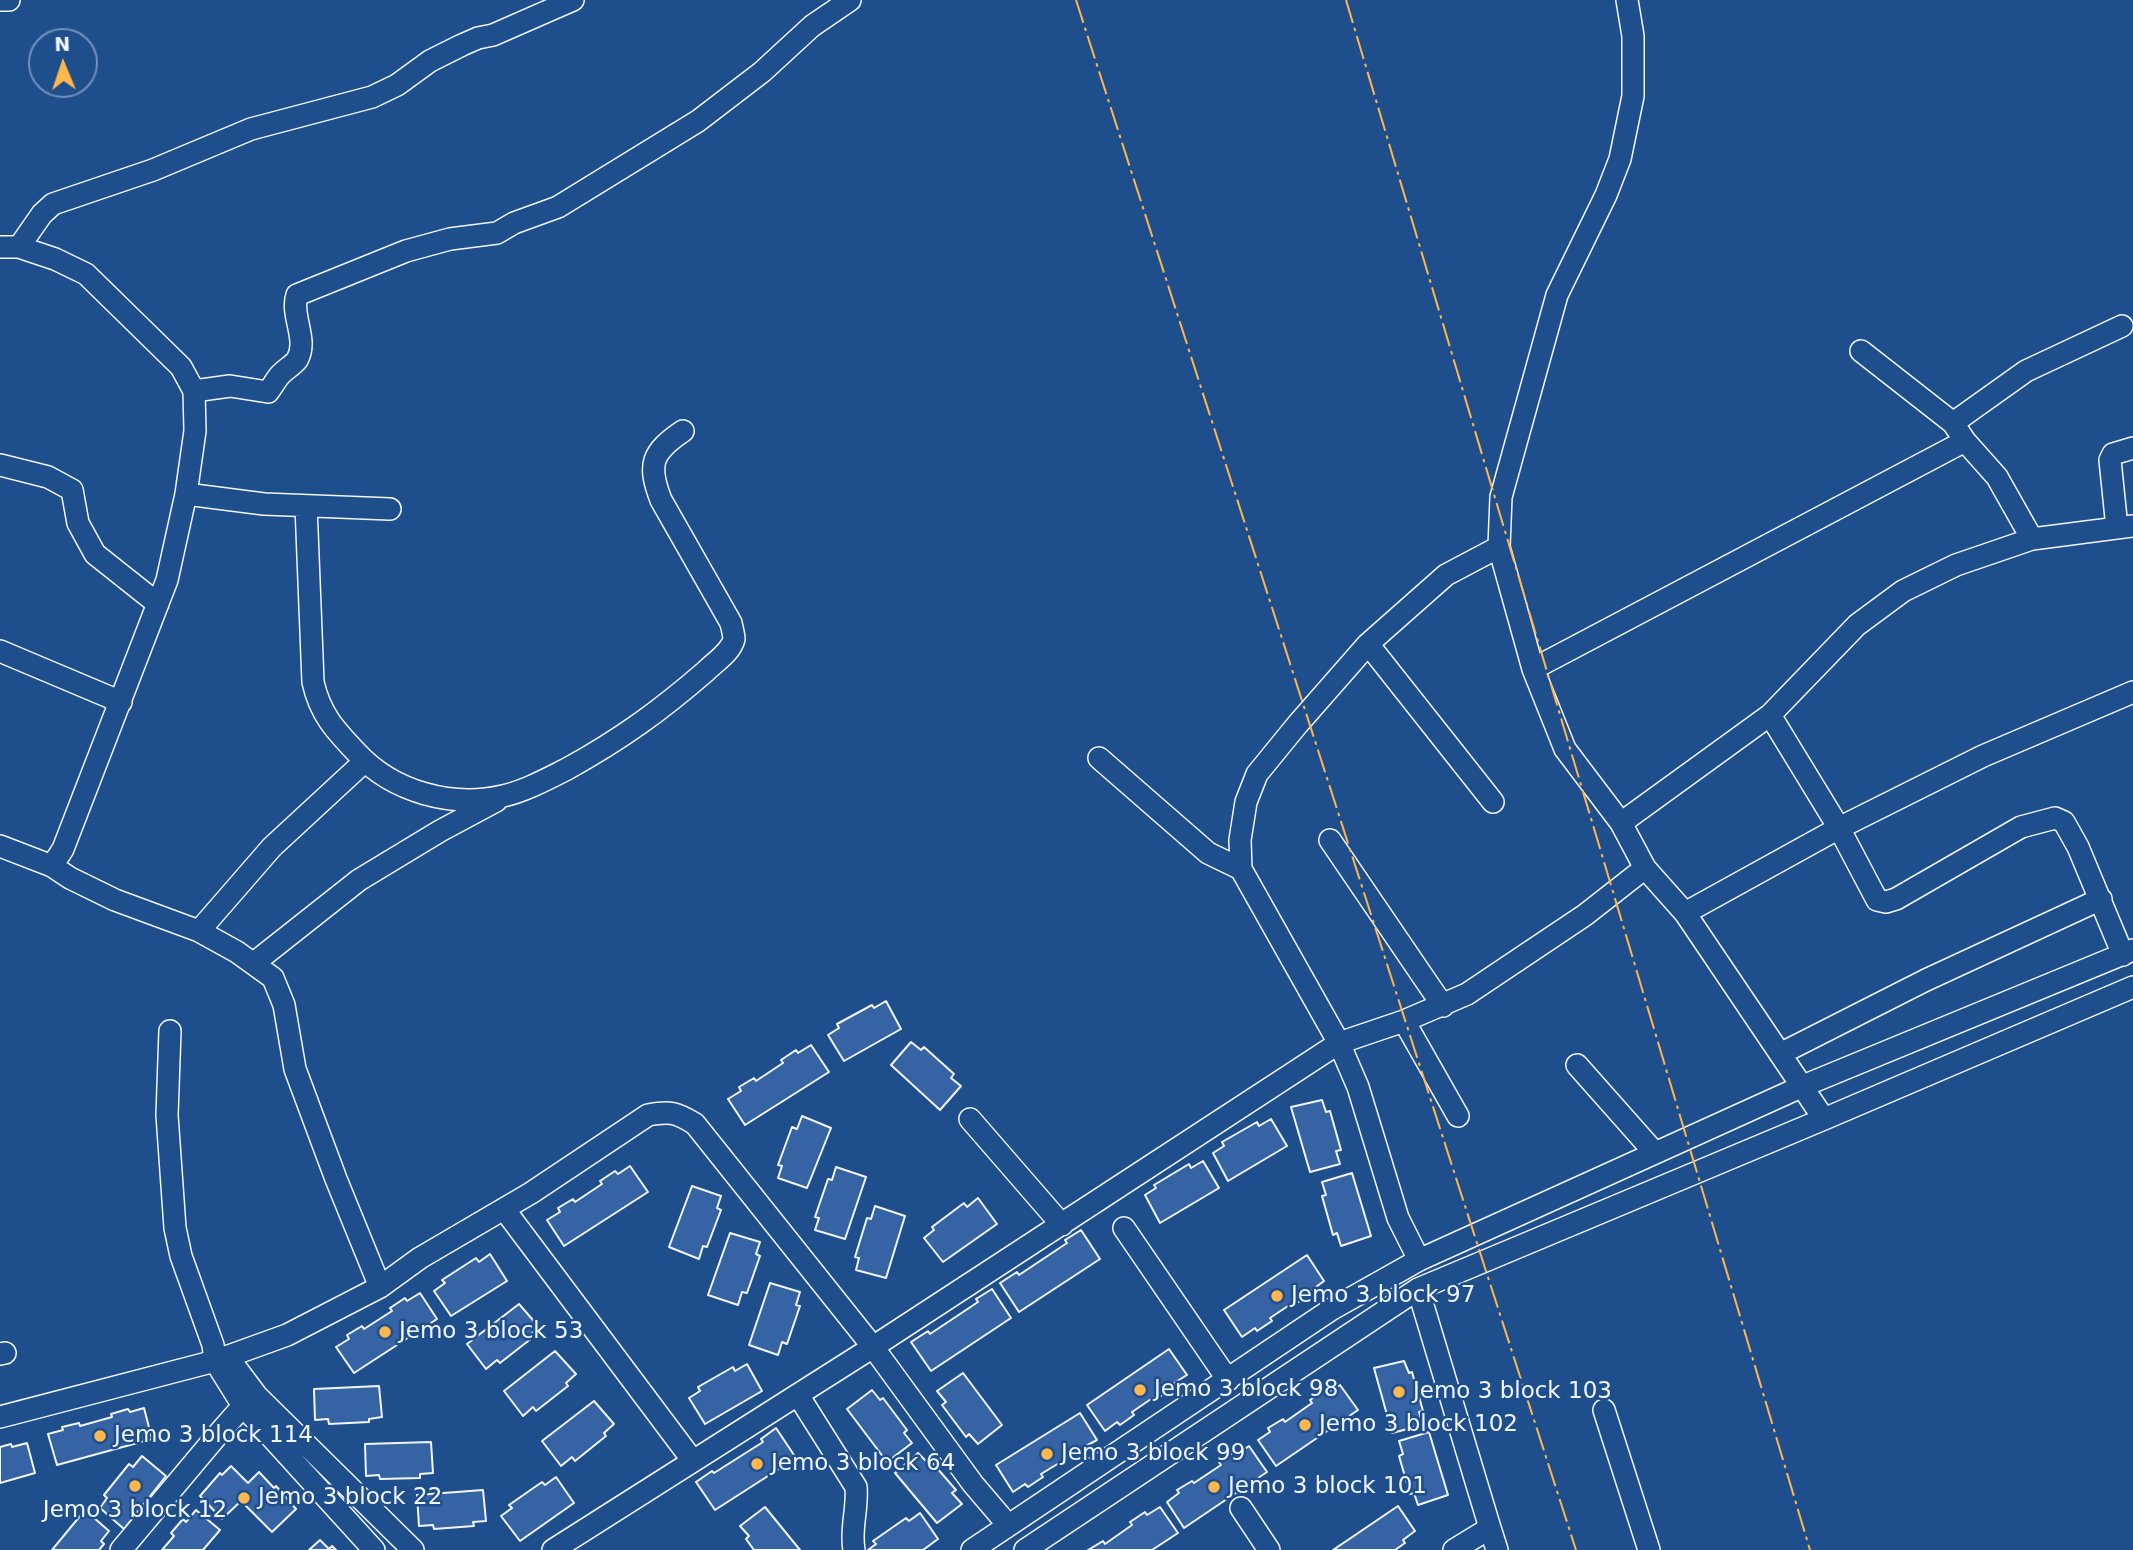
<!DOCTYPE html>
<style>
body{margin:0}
#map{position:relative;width:2133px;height:1550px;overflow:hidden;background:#1f4e8c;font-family:"DejaVu Sans",sans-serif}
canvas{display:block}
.north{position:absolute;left:28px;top:28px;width:70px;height:70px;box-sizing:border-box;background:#1f4e8c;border:2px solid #7391ba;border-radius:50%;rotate:358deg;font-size:19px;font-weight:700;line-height:28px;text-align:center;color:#f2f6ff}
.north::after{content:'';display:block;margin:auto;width:24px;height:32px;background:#ffb74d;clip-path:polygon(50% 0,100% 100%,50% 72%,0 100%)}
</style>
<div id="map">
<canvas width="2133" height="1550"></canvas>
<div class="north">N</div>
</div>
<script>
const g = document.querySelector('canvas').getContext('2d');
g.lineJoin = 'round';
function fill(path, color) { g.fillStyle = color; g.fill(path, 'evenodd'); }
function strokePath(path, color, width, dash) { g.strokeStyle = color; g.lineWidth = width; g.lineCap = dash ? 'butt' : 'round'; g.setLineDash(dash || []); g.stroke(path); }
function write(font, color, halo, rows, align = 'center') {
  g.font = font + ' "DejaVu Sans",sans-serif'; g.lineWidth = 5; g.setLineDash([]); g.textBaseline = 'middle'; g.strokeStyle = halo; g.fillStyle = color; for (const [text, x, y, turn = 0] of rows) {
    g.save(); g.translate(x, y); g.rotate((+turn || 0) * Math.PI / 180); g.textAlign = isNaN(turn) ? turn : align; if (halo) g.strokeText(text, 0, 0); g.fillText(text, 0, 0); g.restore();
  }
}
const building = new Path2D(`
 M886,1001L901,1029L844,1061L828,1035L839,1028L837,1024L872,1005L874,1008Z
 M911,1042L921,1050L924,1047L954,1074L951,1078L961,1086L940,1110L891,1065Z
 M811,1045L829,1072L745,1125L728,1099L741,1091L739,1087L754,1078L756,1081L783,1063L781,1060L796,1050L798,1053Z
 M1322,1100L1326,1112L1330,1111L1341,1150L1336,1151L1340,1164L1310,1172L1291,1107Z
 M802,1116L831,1128L807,1188L778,1178L782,1166L778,1165L792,1127L797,1129Z
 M1271,1119L1287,1146L1228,1181L1213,1153L1224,1146L1222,1142L1257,1122L1259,1126Z
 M1203,1161L1219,1188L1160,1223L1145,1195L1156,1188L1154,1185L1189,1164L1191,1168Z
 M630,1166L648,1192L564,1246L547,1220L560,1212L558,1208L573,1199L575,1202L602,1184L600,1181L615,1171L618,1174Z
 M836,1167L866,1177L845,1239L815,1230L819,1218L815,1217L828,1179L832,1180Z
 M1352,1173L1371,1236L1341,1246L1337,1233L1333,1235L1322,1196L1326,1195L1322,1182Z
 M692,1186L721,1196L717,1208L721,1210L707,1247L703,1246L699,1259L669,1247Z
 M978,1198L997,1224L943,1262L924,1238L934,1230L932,1227L964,1203L967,1207Z
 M875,1206L905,1216L886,1278L856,1270L859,1258L855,1257L867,1218L871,1219Z
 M1081,1230L1100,1259L1019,1312L1000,1283L1017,1272L1019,1275L1067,1243L1065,1240Z
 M730,1233L760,1242L756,1254L760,1256L747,1293L742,1292L738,1305L708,1295Z
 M490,1254L507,1281L451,1316L434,1291L445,1283L442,1280L476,1258L479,1262Z
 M1307,1255L1324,1281L1312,1290L1314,1293L1299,1302L1297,1300L1270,1318L1272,1321L1257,1331L1255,1328L1242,1337L1224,1310Z
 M770,1283L800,1292L796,1305L800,1306L787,1344L782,1342L778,1355L749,1345Z
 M992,1289L1011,1318L931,1371L911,1342L928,1331L930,1334L978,1302L976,1299Z
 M420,1293L437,1319L354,1373L336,1347L349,1339L347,1335L362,1326L364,1329L392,1311L390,1308L405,1298L407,1301Z
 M519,1304L539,1327L529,1336L532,1338L500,1363L497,1360L486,1369L467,1344Z
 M1169,1349L1187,1375L1174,1383L1176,1386L1161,1396L1160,1393L1132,1412L1134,1415L1120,1425L1117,1422L1105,1431L1087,1405Z
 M555,1351L576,1374L566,1383L568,1386L536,1411L533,1407L523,1416L504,1391Z
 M1404,1361L1409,1373L1412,1372L1423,1411L1419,1412L1423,1425L1392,1433L1374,1368Z
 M747,1364L762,1391L705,1424L689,1398L700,1391L698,1387L733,1367L735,1371Z
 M963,1373L1002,1425L978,1444L969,1434L966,1437L942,1405L946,1402L937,1391Z
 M1340,1385L1358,1410L1276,1466L1258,1440L1270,1432L1268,1428L1283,1419L1285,1422L1312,1403L1310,1400L1325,1390L1327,1393Z
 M379,1386L382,1417L369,1419V1422L329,1424L328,1419L315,1420L314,1389Z
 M872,1390L880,1400L883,1398L907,1430L904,1433L912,1443L887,1462L847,1409Z
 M594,1401L614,1424L604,1433L606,1436L575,1461L572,1457L561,1466L542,1441Z
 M144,1408L152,1439L57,1465L48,1434L63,1430L62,1427L79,1423L80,1426L112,1417L111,1414L128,1409L130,1412Z
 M1080,1413L1097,1440L1084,1447L1086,1451L1071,1460L1069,1457L1041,1474L1043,1477L1028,1487L1025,1484L1013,1492L996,1465Z
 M776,1428L796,1458L715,1510L696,1482L712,1471L714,1473L763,1442L761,1439Z
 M1429,1432L1448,1495L1418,1505L1414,1493L1410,1494L1399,1456L1403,1454L1399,1441Z
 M431,1442L433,1473L420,1474V1478L380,1479L379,1475L366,1476L365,1444Z
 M27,1443L35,1473L0,1483V1447L11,1444L12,1447Z
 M1249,1446L1267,1472L1184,1528L1167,1502L1179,1493L1177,1490L1192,1481L1194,1483L1221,1465L1219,1462L1234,1452L1236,1455Z
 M918,1453L927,1462L930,1460L956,1490L952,1493L962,1504L937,1523L895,1473Z
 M142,1456L166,1476L124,1529L100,1508L107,1498L104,1495L129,1464L133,1467Z
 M231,1466L248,1483L259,1472L274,1488L276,1486L296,1509L272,1532L241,1501L222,1519L200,1496L220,1473L222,1475Z
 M556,1477L574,1503L520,1541L501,1516L512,1508L509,1505L542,1482L545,1485Z
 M483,1490L486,1521L473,1522L474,1526L434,1529L433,1525L419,1526L417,1495Z
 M1398,1506L1415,1531L1403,1540L1405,1543L1395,1550H1333Z
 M765,1507L800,1550H754L746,1539L749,1536L740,1526Z
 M1160,1507L1178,1533L1152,1550H1088L1103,1541L1105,1544L1132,1525L1130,1522L1145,1512L1147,1515Z
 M85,1510L109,1531L101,1541L104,1544L99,1550H52Z
 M196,1510L220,1530L203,1550H162L174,1536L171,1533L183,1519L186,1522Z
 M920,1513L938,1539L923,1550H868L876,1544L873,1541L906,1518L909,1521Z
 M320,1540L329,1549L332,1546L336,1550H309Z`);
const minor = new Path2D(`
 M0,0H9
 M1627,0L1633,36V96L1620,159L1606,195L1557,295L1501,497L1499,547L1533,669L1565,749L1621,823L1645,868L1685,913L1824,1119
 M0,247H19L55,259L86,274L181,367L194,391L195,431L186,494L167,580L63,849L52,866
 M19,247L42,214L53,204L153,170L251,129L372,97L397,85L430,61L462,45L478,38L493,35L573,0
 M1861,351L1953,423L1965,441L1997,477L2032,539
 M194,391L230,386L268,392C273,386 276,379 281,374C286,369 293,365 297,360C309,340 290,315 297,295L406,251L450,239L497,233L514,223L558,207L698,121L762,72L812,26L850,0
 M1953,423L2026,371L2122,326
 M0,465L48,477L72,490L78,523L95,554L158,604
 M186,494L264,504L390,509
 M306,506L313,682C320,714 335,730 357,753C393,792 452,808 503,796C525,791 547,779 567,769C621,739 660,711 706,671C715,662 731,652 734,639C734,635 732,628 731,623L661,500C647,464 652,452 683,431
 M2117,528L2110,460L2113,454L2133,448
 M1368,644L1493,802
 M0,651L121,702
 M1533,669L1965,441
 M1770,715L1839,828L1877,900L1886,902L1896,899L2021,827L2055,818L2064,822L2078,847L2123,955
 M1099,758L1208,853L1241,869
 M1621,823L1770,715L1857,625L1903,591L1956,565L2032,539L2133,526
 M1330,840L1443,1006
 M0,846L52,866L70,878L115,900L199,931L237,952L273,978L284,1005L295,1069L336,1179L380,1287
 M1685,913L1839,828L1983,756L2133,692
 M199,931L272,847L364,762
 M254,963L359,880L440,831L496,801
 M1404,1021L1458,1116
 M170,1031L167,1115L175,1228L181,1256L213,1345L215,1361L243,1406L374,1550
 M1780,1054L1926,980L2101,899
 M1577,1065L1655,1153
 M970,1119L1062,1225
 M504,1209L693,1461
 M1124,1228L1228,1380
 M1419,1260L1398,1218L1358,1087L1339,1043L1241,869L1240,840L1246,802L1257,774L1297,725L1368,644L1446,575L1499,547
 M1418,1289L1490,1528L1454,1550
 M0,1354L5,1353
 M230,1360L257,1396L413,1550
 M798,1395L856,1487C858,1509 850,1529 854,1550
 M1604,1410L1649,1550
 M0,1417L215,1361L287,1335L380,1287L420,1258L531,1193L648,1115C669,1111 676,1112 695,1124L873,1347L973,1484L1008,1525
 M1241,1508L1269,1550
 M1490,1528L1497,1550
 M121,1550L220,1432L243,1406L253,1399
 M553,1550L873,1347L1339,1043L1404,1021L1467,994L1585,915L1645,868
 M972,1550L1332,1309L1419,1260L1803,1086L2133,950
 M1025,1550L1418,1289L1824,1119L2133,987`);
const power = new Path2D(`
 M1076,0L1576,1550
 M1346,0L1810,1550`);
const markers = [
 [1277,1296,7,"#ffb74d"],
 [385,1332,7,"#ffb74d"],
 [1140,1390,7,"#ffb74d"],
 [1399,1392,7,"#ffb74d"],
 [1305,1425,7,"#ffb74d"],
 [100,1436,7,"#ffb74d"],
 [1047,1454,7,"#ffb74d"],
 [757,1464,7,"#ffb74d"],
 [135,1486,7,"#ffb74d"],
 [1214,1487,7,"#ffb74d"],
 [244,1498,7,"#ffb74d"]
];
const poiNames = [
 ["Jemo 3 block 97",1291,1296],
 ["Jemo 3 block 53",399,1332],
 ["Jemo 3 block 98",1154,1390],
 ["Jemo 3 block 103",1413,1392],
 ["Jemo 3 block 102",1319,1425],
 ["Jemo 3 block 114",114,1436],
 ["Jemo 3 block 99",1061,1454],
 ["Jemo 3 block 64",771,1464],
 ["Jemo 3 block 101",1228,1487],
 ["Jemo 3 block 22",258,1498],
 ["Jemo 3 block 12",135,1511,"center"]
];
fill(building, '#3563a3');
strokePath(building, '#f2f6ff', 2);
strokePath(minor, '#f2f6ff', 24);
strokePath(minor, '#1f4e8c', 21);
strokePath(power, '#ffb74d', 2, [24, 5, 3.5, 5]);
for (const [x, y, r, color] of markers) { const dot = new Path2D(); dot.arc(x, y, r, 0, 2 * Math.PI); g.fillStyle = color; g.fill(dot); strokePath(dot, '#1f4e8c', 2.5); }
write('23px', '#f2f6ff', '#1f4e8c', poiNames, 'left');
</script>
